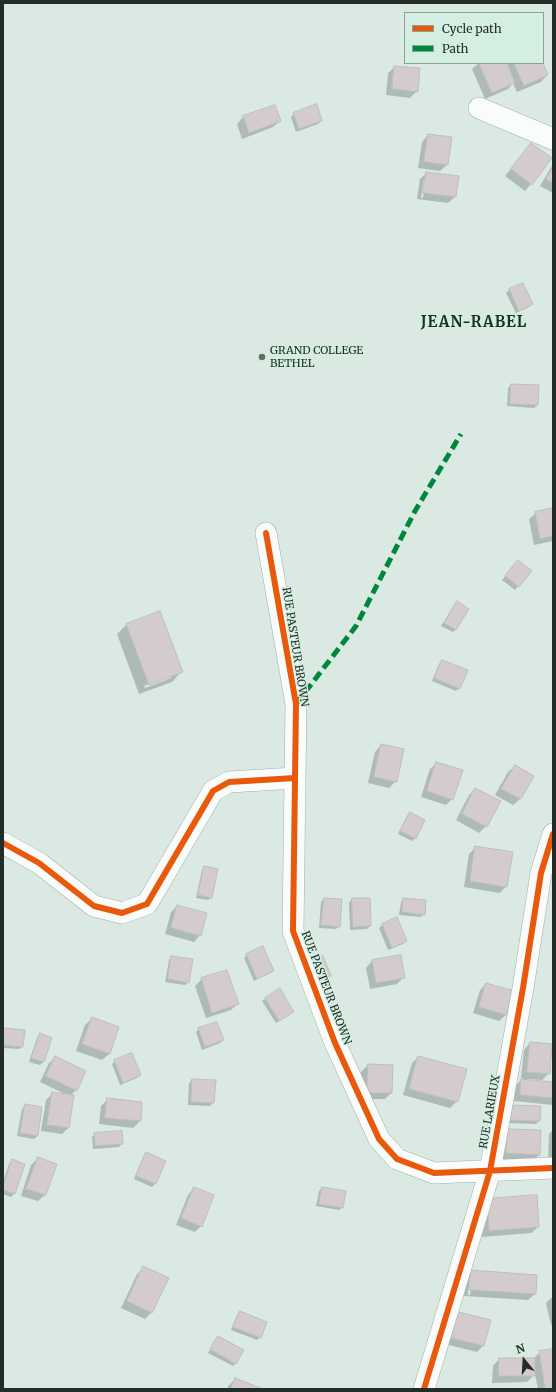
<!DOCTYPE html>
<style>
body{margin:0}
#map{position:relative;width:556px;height:1392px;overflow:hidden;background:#dae9e2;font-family:Merriweather,serif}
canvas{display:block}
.frame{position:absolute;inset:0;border:4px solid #232d28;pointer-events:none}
.legend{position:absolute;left:404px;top:12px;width:140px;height:52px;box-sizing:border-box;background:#d4efe2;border:1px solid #8da198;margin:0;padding:5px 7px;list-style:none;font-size:12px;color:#232d28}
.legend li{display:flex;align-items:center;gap:8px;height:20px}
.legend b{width:20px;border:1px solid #8da198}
.north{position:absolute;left:504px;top:1340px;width:40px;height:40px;-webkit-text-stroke:3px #d4efe2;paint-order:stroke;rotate:342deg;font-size:11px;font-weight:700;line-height:16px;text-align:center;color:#232d28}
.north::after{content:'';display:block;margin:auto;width:14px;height:18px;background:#232d28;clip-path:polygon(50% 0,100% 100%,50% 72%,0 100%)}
</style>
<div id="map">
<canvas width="556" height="1392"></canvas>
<div class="frame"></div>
<ul class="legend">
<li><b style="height:5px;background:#e8590c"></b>Cycle path</li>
<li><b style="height:5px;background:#00873e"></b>Path</li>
</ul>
<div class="north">N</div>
</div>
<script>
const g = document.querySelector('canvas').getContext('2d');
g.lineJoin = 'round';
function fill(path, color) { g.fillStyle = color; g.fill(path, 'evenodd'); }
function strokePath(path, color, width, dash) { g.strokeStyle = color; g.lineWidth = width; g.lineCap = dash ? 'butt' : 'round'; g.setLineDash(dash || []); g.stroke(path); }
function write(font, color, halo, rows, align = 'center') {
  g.font = font + ' Merriweather,serif'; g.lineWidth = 3; g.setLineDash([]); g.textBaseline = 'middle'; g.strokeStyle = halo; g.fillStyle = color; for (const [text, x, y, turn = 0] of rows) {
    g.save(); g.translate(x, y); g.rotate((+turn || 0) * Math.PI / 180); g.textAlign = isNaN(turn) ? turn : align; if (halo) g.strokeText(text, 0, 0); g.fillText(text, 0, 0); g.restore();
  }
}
const shadow = new Path2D(`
 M479,63H542L547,75L541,82L517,92L513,83L508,89L485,99L472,69Z
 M395,67L417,91L410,98L386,95L388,73Z
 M274,106L280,121L273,127L242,139L237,124L243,117Z
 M294,114L321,121L318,124L296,132L291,117Z
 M428,135L447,165L440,171L418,168L422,142Z
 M531,144V184L525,191L505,176Z
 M553,164V193L540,186Z
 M427,173L455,197L448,203L417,199L420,179ZM424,178H426L423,198H421Z
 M522,284L532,304L529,307L516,313L506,293L509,290Z
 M512,385L537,405L534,408L507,406L508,388Z
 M553,509V541L534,545L529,519L536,513Z
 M515,564L530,571L515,590L502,580Z
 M457,602L456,629L453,632L441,626Z
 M127,624L181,672L172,682L139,694L117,634ZM171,676V678L145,688L144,686Z
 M442,661L459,688L456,691L432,681L439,664Z
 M381,745L396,781L389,788L368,783L375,752Z
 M437,763L452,799L446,805L421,797L430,769Z
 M515,766L533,776L520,799L513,805L495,795L508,772Z
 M475,789L486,826L479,833L456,820L469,795Z
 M410,813L424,821L415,838L412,841L398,834L407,816Z
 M476,847L506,886L500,893L464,887L469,854Z
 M205,867L212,897L208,900L196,898L202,870Z
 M324,899L339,926L336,929L319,928L321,902Z
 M352,899L370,926L367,929L350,930L349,903Z
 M404,899L424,914L421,917L399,915L401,902Z
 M177,906L200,935L194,942L165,934L171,912Z
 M396,919L406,941L403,944L388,950L379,928L382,925Z
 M247,955L273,970L270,973L254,981L244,958Z
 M172,957L188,982L185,985L165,982L169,960Z
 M372,961L404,977L397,984L370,989L366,968Z
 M202,979L237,1004L231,1010L206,1018L195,986Z
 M486,984L506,1015L499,1021L473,1013L480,990Z
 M280,990L293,1012L276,1023L262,1001Z
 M92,1019L118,1028L109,1054L102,1060L76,1051L85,1025Z
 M3,1029L23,1046L19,1049L3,1048Z
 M199,1029L223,1040L220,1043L202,1050L196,1032Z
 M40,1034L51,1038L43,1062L40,1065L29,1062L37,1038Z
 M530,1043L549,1073L542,1080L529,1079V1081L553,1083V1105L514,1101L515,1086L523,1078H521L524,1050Z
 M56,1057L76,1090L70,1096L68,1128L62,1134L41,1131L46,1100L53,1093L65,1094L40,1082L49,1063Z
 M418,1057L457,1101L450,1108L403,1095L412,1063Z
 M115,1061L140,1075L137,1078L120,1085L112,1064Z
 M368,1065L392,1066L391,1093L385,1099H361V1072Z
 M192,1080L213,1103L210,1106L188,1105L189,1083Z
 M108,1099L141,1103L140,1121L133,1128L99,1124L101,1106Z
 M25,1106L37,1136L34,1139L17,1136L22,1109Z
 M507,1110L539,1121L536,1124L507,1123Z
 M508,1130L540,1154L533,1161L500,1160Z
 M553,1130V1162H548L549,1134Z
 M95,1134L122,1143L119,1147L93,1149L92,1137Z
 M146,1154L165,1161L155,1184L152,1187L134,1179L143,1157Z
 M38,1158L55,1164L45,1195L38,1201L21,1196L31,1165Z
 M12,1161L14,1194L11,1197L3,1194V1182L9,1164Z
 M194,1188L201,1226L195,1232L176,1225L188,1195Z
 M322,1188L345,1191L343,1207L339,1210L316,1206L319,1191Z
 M481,1206L538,1227L531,1233L482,1237Z
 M144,1268L167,1279L151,1313L145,1319L121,1308L137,1274Z
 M472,1271L535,1294L528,1300L464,1296L465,1278ZM470,1277H472L470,1295H468Z
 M553,1296V1325H551L546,1303Z
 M240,1312L260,1337L257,1340L231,1330L237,1315Z
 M458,1313L483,1346L477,1352L445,1344Z
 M218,1337L236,1363L233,1366L208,1353Z
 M553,1350V1389H538L535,1374L527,1382L492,1383L493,1366L499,1359H533L540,1352Z
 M236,1379L261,1389H227L229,1385Z`);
const building = new Path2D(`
 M479,63H507L515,83L492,93Z
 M514,63H543L548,75L524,86Z
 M394,66L420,68L418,92L392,89Z
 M317,104L322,121L299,129L293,113Z
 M275,105L281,121L249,133L243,116Z
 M428,134L452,137L448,165L424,162Z
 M531,143L552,158L532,185L511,169Z
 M553,167V183L546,179Z
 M426,172L459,176L456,197L423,193Z
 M523,283L533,304L519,311L509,289Z
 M511,384L539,385L538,405L510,404Z
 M553,508V536L540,539L535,512Z
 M518,560L532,571L519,587L505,576Z
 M457,601L469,609L456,630L444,623Z
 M160,611L183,672L149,685L126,624Z
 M442,660L468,670L460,689L434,678Z
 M381,744L404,749L397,782L374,777Z
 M436,762L463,770L453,800L427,791Z
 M515,765L534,776L521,799L501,789Z
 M475,788L501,801L487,827L462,814Z
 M410,812L425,820L416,839L400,831Z
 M475,846L513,852L507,887L470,881Z
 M204,866L218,869L212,898L198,895Z
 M324,898L342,899L340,927L321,925Z
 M352,898H370L371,926L353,927Z
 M403,898L426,900L425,915L402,912Z
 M177,905L207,913L201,936L171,928Z
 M397,917L407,941L392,948L382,924Z
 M263,946L274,971L257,979L246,954Z
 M401,955L405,978L376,983L372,960Z
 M171,956L193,959L189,983L168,979Z
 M323,956L331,976L319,981L311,962Z
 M227,970L239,1004L212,1013L201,978Z
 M486,983L514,991L507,1015L479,1007Z
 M280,988L294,1012L279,1021L265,998Z
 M92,1017L119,1027L110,1054L82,1044Z
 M217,1022L224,1040L205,1047L198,1028Z
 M3,1028L25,1030L23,1047L3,1045Z
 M40,1033L52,1038L44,1062L31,1058Z
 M530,1042L552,1044L550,1074L527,1072Z
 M132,1053L141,1075L123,1083L114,1060Z
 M55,1056L86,1071L77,1091L46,1076Z
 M418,1056L467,1069L458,1102L409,1089Z
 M368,1064L393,1065L392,1093H367Z
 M192,1079L216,1080L214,1103L191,1102Z
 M521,1079L553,1082V1098L520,1095Z
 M52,1092L74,1095L69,1128L47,1125Z
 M107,1098L142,1102L141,1121L105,1118Z
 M25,1104L42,1107L38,1136L20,1133Z
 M510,1105L541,1106L540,1121L509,1120Z
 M508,1129L541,1130L540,1155L506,1153Z
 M122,1131L123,1144L95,1146L94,1133Z
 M146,1152L166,1161L156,1184L136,1176Z
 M38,1157L57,1164L46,1195L26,1189Z
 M12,1159L25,1164L15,1194L3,1190V1186Z
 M194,1187L214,1195L202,1227L181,1218Z
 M322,1187L346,1191L343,1208L319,1204Z
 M537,1195L539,1227L489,1231L487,1199Z
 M143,1266L169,1278L152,1313L127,1301Z
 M471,1270L537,1275L536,1294L470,1290Z
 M240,1311L267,1322L261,1338L233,1327Z
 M458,1312L491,1320L484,1346L451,1338Z
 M218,1336L244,1350L236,1364L210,1349Z
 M553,1349V1388L545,1389L539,1351Z
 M499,1358H535V1376H499Z
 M235,1378L263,1389H231Z`);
const street = new Path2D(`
 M479,108L553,139
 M266,533L296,704L293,931L335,1043L379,1139L397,1159L434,1173L553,1168
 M3,843L39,863L94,906L122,913L147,904L213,791L229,782L295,778
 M424,1389L490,1171L523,988L541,873L553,834`);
const quiet = new Path2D(`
 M296,704L356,626L415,511L461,434`);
const cycleway = new Path2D(`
 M266,533L296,704L293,931L335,1043L379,1139L397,1159L434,1173L553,1168
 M3,843L39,863L94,906L122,913L147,904L213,791L229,782L295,778
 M424,1389L490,1171L523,988L541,873L553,834`);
const markers = [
 [262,357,4,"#636f69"]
];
const poiNames = [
 ["GRAND COLLEGE",270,351],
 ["BETHEL",270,364]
];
const streetNames = [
 ["RUE PASTEUR BROWN",295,647,81],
 ["RUE PASTEUR BROWN",326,988,69],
 ["RUE LARIEUX",490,1112,-80]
];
const districtNames = [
 ["JEAN-RABEL",474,323]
];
fill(shadow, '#0003');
fill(building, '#d4cbcd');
strokePath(building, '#bdbfbd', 1);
strokePath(street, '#a3afa9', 22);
strokePath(street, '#f9fcfb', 21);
strokePath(quiet, '#00873e', 5, [10, 5]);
strokePath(cycleway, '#e8590c', 6);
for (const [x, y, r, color] of markers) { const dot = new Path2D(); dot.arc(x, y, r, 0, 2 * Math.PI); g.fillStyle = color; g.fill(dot); strokePath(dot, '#d4efe2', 1.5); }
write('11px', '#232d28', '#d4efe2', poiNames, 'left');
write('11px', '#232d28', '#d4efe2', streetNames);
g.letterSpacing = '1px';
write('bold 15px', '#192f25', '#d4efe2', districtNames);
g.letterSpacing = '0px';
</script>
